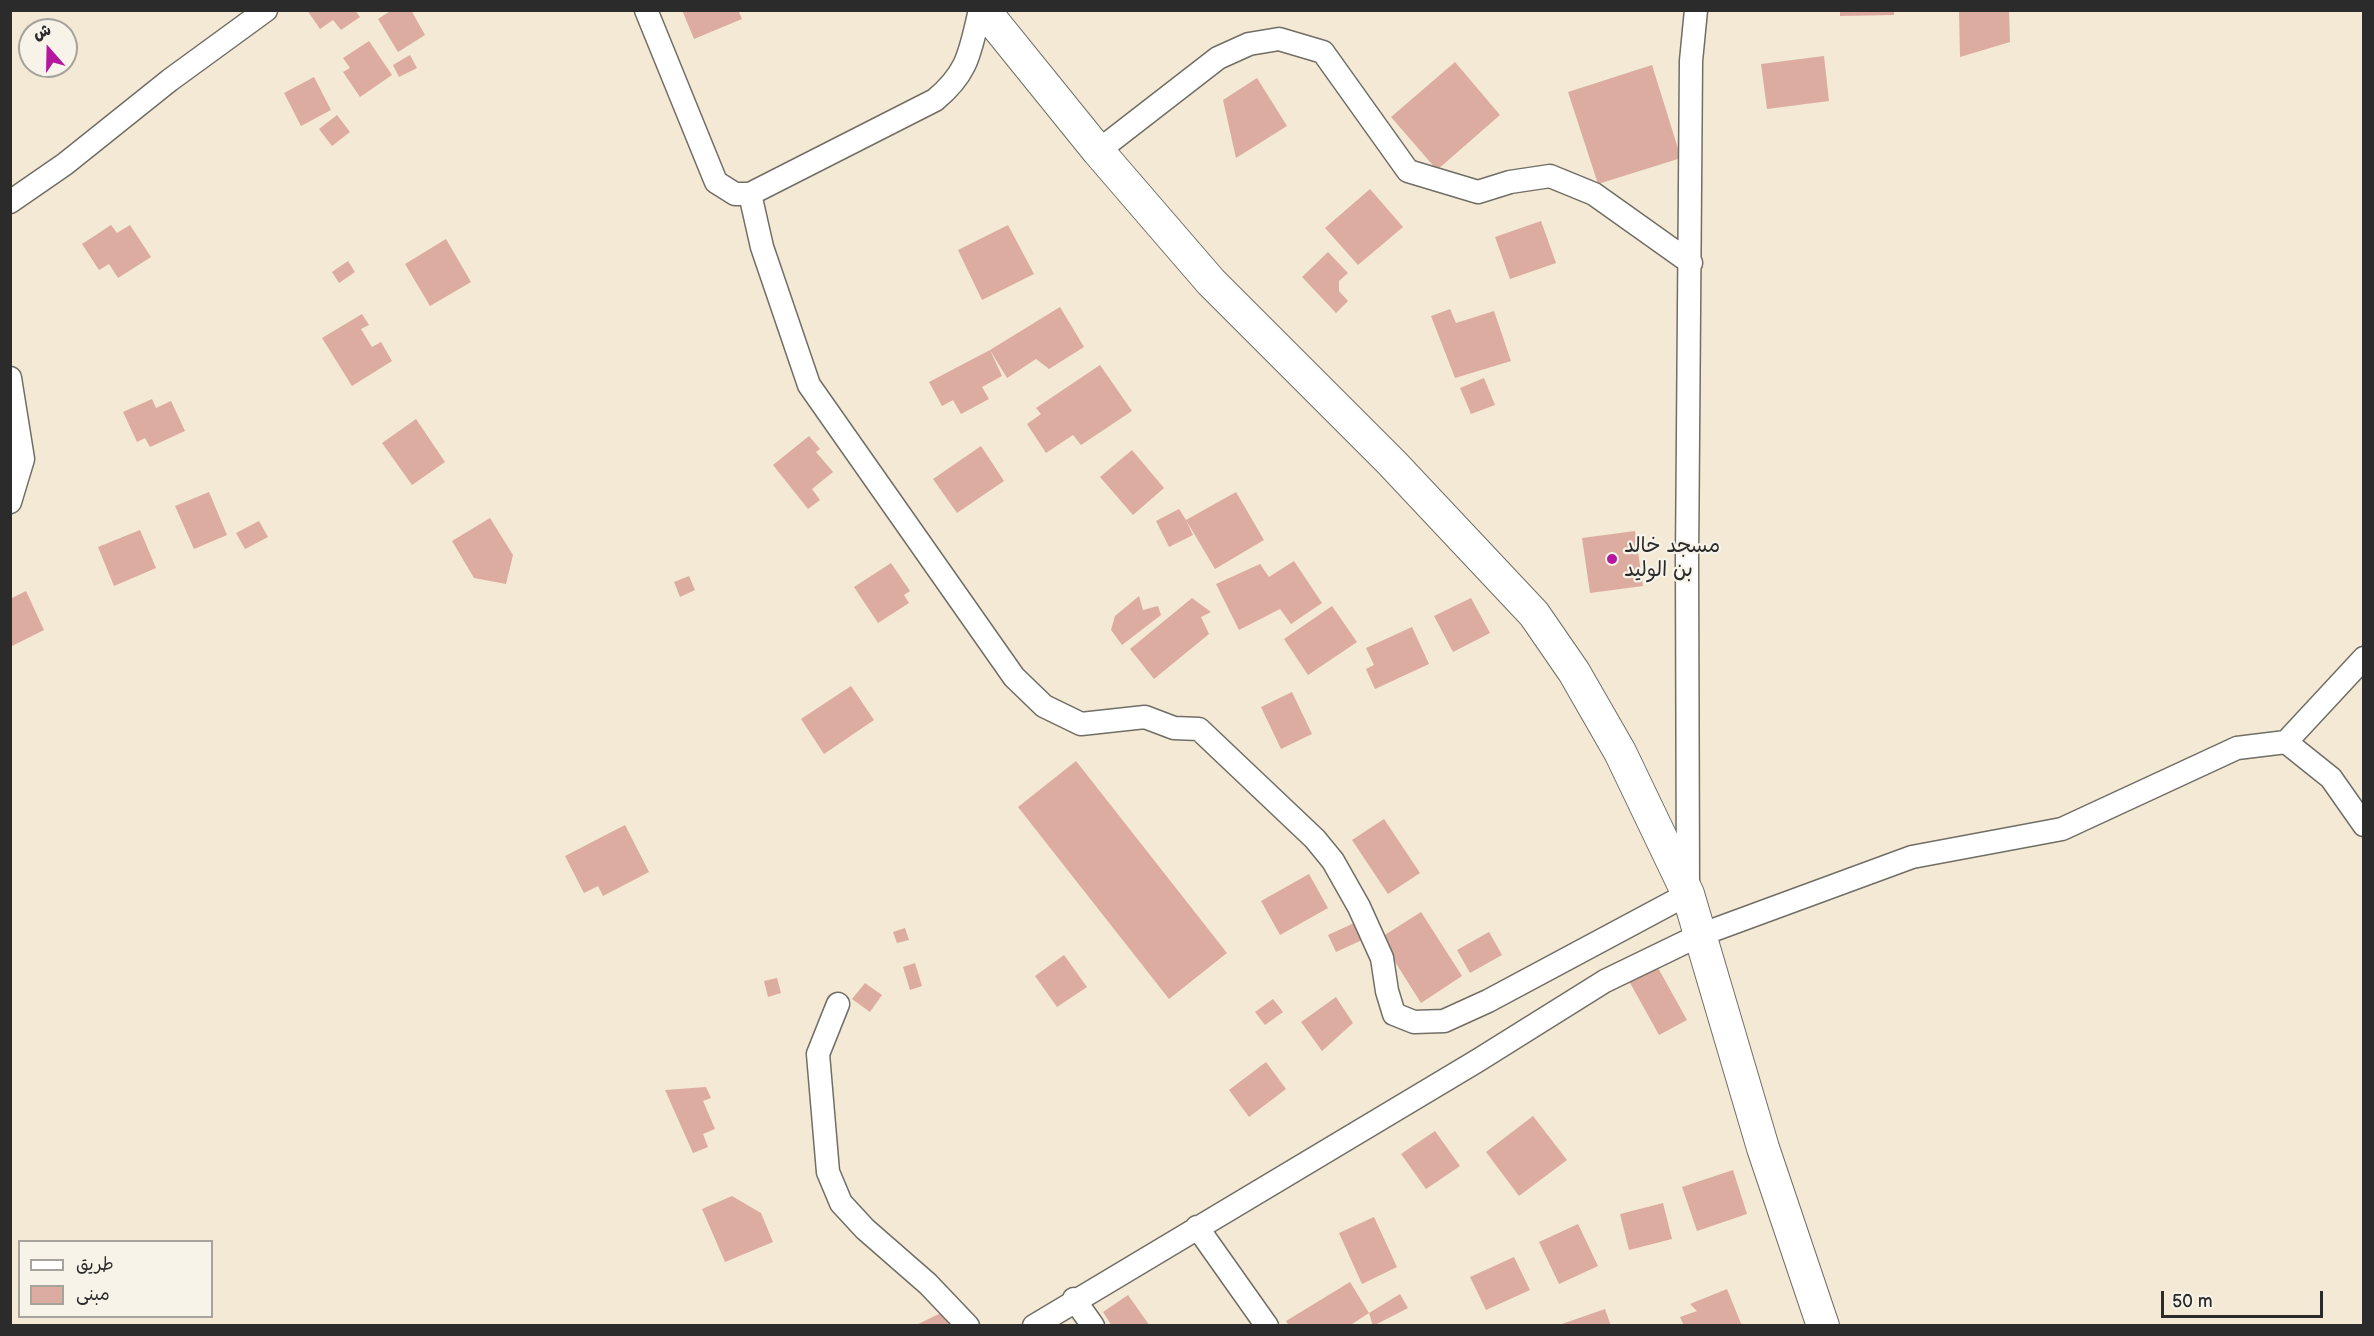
<!DOCTYPE html>
<meta charset="utf-8">
<style>
body{margin:0}
#map{position:relative;width:2374px;height:1336px;overflow:hidden;background:#f3e9d4;font-family:"Balsamiq Sans","Playpen Sans Arabic",sans-serif}
canvas{display:block}
.frame{position:absolute;inset:0;border:12px solid #2b2b2b;pointer-events:none}
.legend{position:absolute;left:18px;top:1240px;width:195px;height:78px;box-sizing:border-box;background:#f7f3e8;border:2px solid #a5a39c;margin:0;padding:8px 10px;list-style:none;font-size:18px;color:#2b2b2b}
.legend li{display:flex;align-items:center;gap:12px;height:30px}
.legend b{width:30px;border:2px solid #a5a39c}
.north{position:absolute;left:18px;top:18px;width:60px;height:60px;box-sizing:border-box;background:#f7f3e8;border:2px solid #a5a39c;border-radius:50%;rotate:340deg;font-size:16px;font-weight:700;line-height:24px;text-align:center;color:#2b2b2b}
.north::after{content:'';display:block;margin:auto;width:21px;height:27px;background:#b5179e;clip-path:polygon(50% 0,100% 100%,50% 72%,0 100%)}
.scale{position:absolute;left:2161px;top:1291px;width:162px;height:27px;box-sizing:border-box;border:3px solid #2b2b2b;border-top:0;padding-left:8px;font-size:18px;line-height:21px;white-space:nowrap;color:#2b2b2b;-webkit-text-stroke:4px #f7f3e8;paint-order:stroke}
</style>
<div id="map">
<canvas width="2374" height="1336"></canvas>
<div class="frame"></div>
<ul class="legend">
<li><b style="height:8px;background:#fff"></b>طريق</li>
<li><b style="height:16px;background:#ddaca0"></b>مبنى</li>
</ul>
<div class="north">ش</div>
<div class="scale">50 m</div>
</div>
<script>
const g = document.querySelector('canvas').getContext('2d');
g.lineJoin = 'round';
function fill(path, color) { g.fillStyle = color; g.fill(path, 'evenodd'); }
function strokePath(path, color, width, dash) { g.strokeStyle = color; g.lineWidth = width; g.lineCap = dash ? 'butt' : 'round'; g.setLineDash(dash || []); g.stroke(path); }
function write(font, color, halo, rows, align = 'center') {
  g.font = font + ' "Balsamiq Sans","Playpen Sans Arabic",sans-serif'; g.lineWidth = 4.5; g.setLineDash([]); g.textBaseline = 'middle'; g.strokeStyle = halo; g.fillStyle = color; for (const [text, x, y, turn = 0] of rows) {
    g.save(); g.translate(x, y); g.rotate((+turn || 0) * Math.PI / 180); g.textAlign = isNaN(turn) ? turn : align; if (halo) g.strokeText(text, 0, 0); g.fillText(text, 0, 0); g.restore();
  }
}
const building = new Path2D(`
 M307,10H355L360,17L341,30L333,20L320,29Z
 M392,10H411L425,35L398,52L378,19Z
 M682,10H738L742,19L694,39Z
 M1840,10H1894V15L1840,16Z
 M1959,10H2009L2010,42L1960,57Z
 M369,41L392,75L360,97L343,72L350,68L343,58Z
 M410,55L417,68L399,77L393,65Z
 M1824,56L1829,101L1767,109L1761,64Z
 M1455,62L1500,115L1437,170L1391,117Z
 M1652,65L1681,158L1598,184L1568,92Z
 M314,77L331,110L301,126L284,93Z
 M1257,78L1287,126L1236,158L1223,100Z
 M337,115L350,132L332,146L319,129Z
 M1370,189L1403,227L1358,265L1325,228Z
 M1541,221L1556,263L1510,279L1495,237Z
 M111,225L117,233L130,225L151,257L118,278L109,264L99,270L82,244Z
 M1008,225L1034,274L982,300L958,250Z
 M446,239L471,282L430,306L405,264Z
 M1328,252L1348,273L1339,281V291L1348,301L1336,313L1302,277Z
 M348,261L355,272L339,283L332,272Z
 M1060,307L1084,347L1049,369L1036,359L1007,378L990,350Z
 M1450,309L1456,323L1494,311L1511,361L1455,378L1431,316Z
 M362,314L369,325L361,329L372,347L381,342L392,361L352,386L322,338Z
 M990,350L1002,376L982,387L989,399L961,414L953,400L942,406L929,382Z
 M1100,365L1132,411L1081,445L1073,435L1046,453L1027,424L1041,414L1036,408Z
 M1484,378L1495,405L1471,414L1460,388Z
 M152,399L156,408L171,401L185,431L150,447L145,438L137,442L123,412Z
 M416,419L445,462L412,485L382,443Z
 M809,436L820,449L816,452L833,472L812,489L820,500L808,509L773,465Z
 M981,446L1004,481L957,513L933,479Z
 M1132,450L1164,488L1133,515L1100,477Z
 M209,492L227,535L194,549L175,506Z
 M1236,492L1264,540L1215,569L1186,520L1193,535L1169,547L1156,521L1179,509L1186,520Z
 M490,518L513,555L506,584L474,578L452,541Z
 M259,521L268,537L245,549L236,533Z
 M140,530L156,568L114,586L98,547Z
 M1635,531L1643,586L1590,593L1582,538Z
 M1294,561L1322,603L1291,624L1280,609L1239,630L1216,584L1260,564L1269,577Z
 M891,563L910,591L904,595L909,603L878,623L854,587Z
 M689,576L695,590L680,597L674,582Z
 M26,591L44,630L10,647V599Z
 M1139,596L1143,610L1158,606L1161,615L1122,645L1111,630L1115,616Z
 M1192,598L1211,612L1201,617L1209,634L1154,679L1130,649Z
 M1471,598L1490,633L1453,652L1434,616Z
 M1332,606L1357,642L1308,675L1284,639Z
 M1412,627L1429,664L1375,689L1366,669L1374,665L1366,648Z
 M851,686L874,720L824,754L801,719Z
 M1292,692L1312,734L1281,749L1261,707Z
 M1076,761L1227,953L1169,999L1018,807Z
 M1384,819L1420,873L1388,894L1352,840Z
 M625,825L649,872L603,896L598,886L584,893L565,856Z
 M1309,874L1328,908L1280,935L1261,901Z
 M1421,912L1462,976L1421,1003L1380,938Z
 M1354,923L1362,940L1336,952L1328,935Z
 M905,928L909,940L897,943L893,932Z
 M1489,932L1502,955L1470,973L1457,950Z
 M1064,955L1087,987L1057,1007L1035,976Z
 M1652,957L1687,1020L1659,1035L1624,972Z
 M915,963L922,986L910,990L903,967Z
 M777,978L781,993L768,997L764,981Z
 M865,983L882,995L870,1012L852,999Z
 M1336,997L1353,1023L1322,1051L1301,1022Z
 M1273,999L1283,1012L1265,1025L1255,1012Z
 M1266,1062L1286,1089L1249,1117L1229,1090Z
 M706,1087L711,1098L703,1101L715,1129L703,1134L708,1147L693,1153L665,1090Z
 M1533,1116L1567,1160L1519,1196L1486,1152Z
 M1435,1131L1460,1166L1426,1189L1401,1154Z
 M1733,1170L1747,1214L1697,1231L1682,1187Z
 M732,1196L761,1213L773,1242L725,1262L702,1209Z
 M1663,1203L1672,1239L1629,1250L1620,1214Z
 M1374,1217L1397,1267L1362,1284L1339,1233Z
 M1578,1224L1598,1266L1559,1284L1539,1242Z
 M1514,1257L1530,1290L1486,1310L1470,1277Z
 M1350,1282L1369,1313L1349,1326H1289L1286,1321Z
 M1727,1289L1742,1326H1684L1680,1317L1697,1311L1690,1304Z
 M1400,1294L1408,1308L1373,1326L1369,1313Z
 M1128,1295L1150,1326H1112L1103,1312Z
 M1605,1309L1611,1326H1559V1325Z
 M943,1312L949,1326H914Z`);
const street = new Path2D(`
 M646,10L716,182L735,194H750L935,100C969,72 970,51 980,10
 M1098,151L1218,58L1249,44L1279,39L1323,52L1408,171L1478,192L1510,182L1550,176L1594,194L1691,263
 M750,194L762,247L809,385L1014,677L1044,706L1081,724L1145,717L1174,728L1199,729L1315,839L1333,861L1359,907L1382,958L1387,991L1394,1014L1414,1022L1444,1021L1488,1001L1688,894L1687,560L1691,61L1696,10
 M10,202L65,164L170,80L266,10
 M10,378L23,459L10,502
 M2286,742L2364,658
 M838,1004L818,1054L828,1172L841,1203L865,1229L928,1284L968,1326
 M1197,1227L1267,1326
 M1074,1299L1093,1326
 M1034,1326L1477,1061L1605,981L1700,935L1912,857L2062,829L2237,748L2286,742L2331,778L2364,825`);
const secondary = new Path2D(`
 M984,10L1098,151L1211,282L1392,463L1534,614L1574,672L1620,752L1688,894L1763,1148L1823,1326`);
const markers = [
 [1612,559,6,"#b5179e"]
];
const poiNames = [
 ["مسجد خالد",1624,547],
 ["بن الوليد",1624,571]
];
fill(building, '#ddaca0');
strokePath(street, '#716e66', 25);
strokePath(secondary, '#716e66', 34);
strokePath(street, '#fff', 22);
strokePath(secondary, '#fff', 32);
for (const [x, y, r, color] of markers) { const dot = new Path2D(); dot.arc(x, y, r, 0, 2 * Math.PI); g.fillStyle = color; g.fill(dot); strokePath(dot, '#f7f3e8', 2); }
write('21px', '#2b2b2b', '#f7f3e8', poiNames, 'left');
</script>
